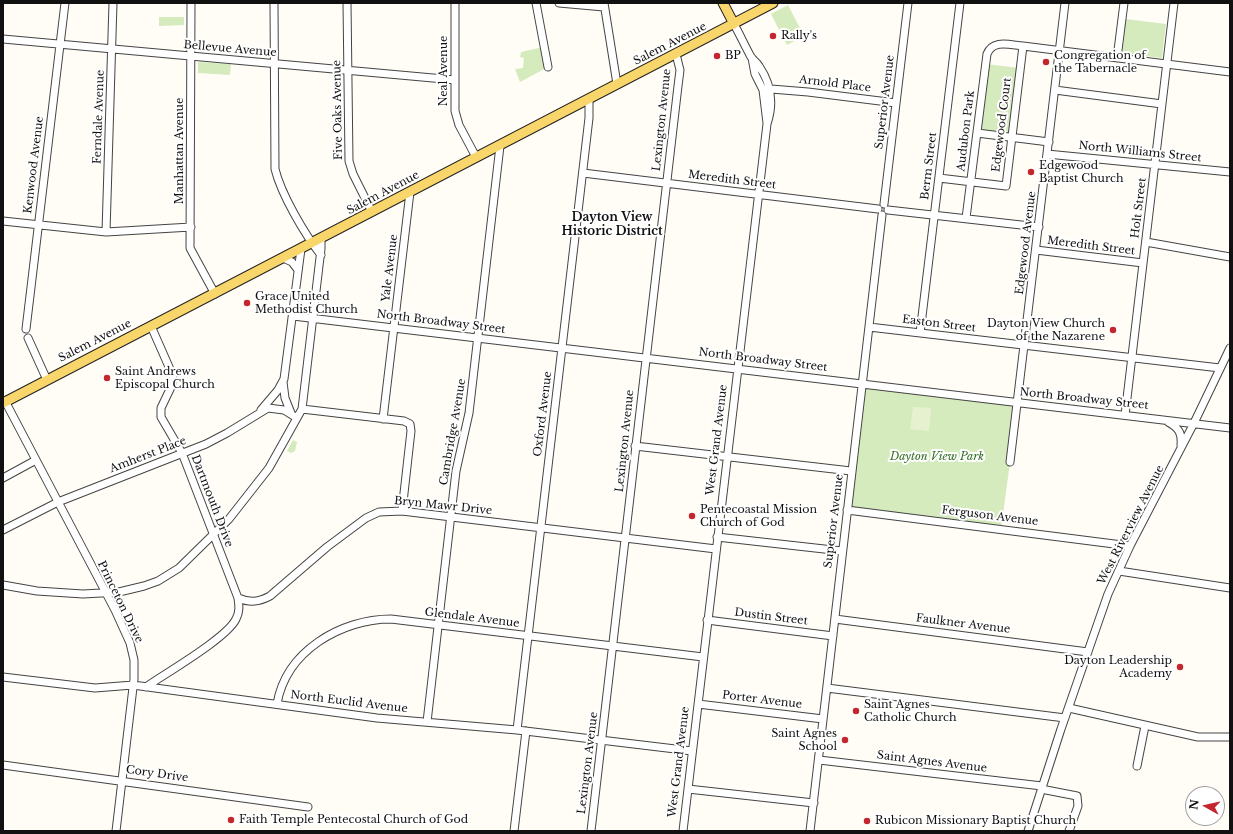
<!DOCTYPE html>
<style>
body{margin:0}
#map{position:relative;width:1233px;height:834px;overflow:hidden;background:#fffdf5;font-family:"Libre Baskerville",serif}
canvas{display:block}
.frame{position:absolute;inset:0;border:4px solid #111;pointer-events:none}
.north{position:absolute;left:1185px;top:786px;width:40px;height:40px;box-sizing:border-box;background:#fff;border:1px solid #a0a0a0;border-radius:50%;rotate:278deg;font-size:11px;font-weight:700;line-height:16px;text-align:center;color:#111}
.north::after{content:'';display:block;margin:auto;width:14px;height:18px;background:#c4262e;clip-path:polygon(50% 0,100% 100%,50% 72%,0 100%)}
</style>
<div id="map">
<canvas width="1233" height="834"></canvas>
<div class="frame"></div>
<div class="north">N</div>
</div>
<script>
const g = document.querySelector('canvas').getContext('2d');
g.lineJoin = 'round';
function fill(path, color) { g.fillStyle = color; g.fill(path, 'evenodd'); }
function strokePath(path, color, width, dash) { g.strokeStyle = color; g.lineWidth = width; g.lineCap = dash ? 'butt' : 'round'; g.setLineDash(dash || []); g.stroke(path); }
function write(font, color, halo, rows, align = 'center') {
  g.font = font + ' "Libre Baskerville",serif'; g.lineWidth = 4; g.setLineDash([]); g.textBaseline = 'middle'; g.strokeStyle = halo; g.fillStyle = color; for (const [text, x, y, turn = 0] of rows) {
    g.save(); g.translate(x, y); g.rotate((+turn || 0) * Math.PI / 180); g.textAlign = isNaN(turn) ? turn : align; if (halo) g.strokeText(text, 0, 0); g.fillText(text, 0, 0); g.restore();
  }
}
const green = new Path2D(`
 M788,5L804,36L787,45L771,14Z
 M159,17H184V25L159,26Z
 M1125,19L1166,24L1162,58L1121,53Z
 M543,47L548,67L520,82L515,69L523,68L524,58L520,57L521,52Z
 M198,62L231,64L230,75L198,73Z
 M986,64L1019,68L1011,135L978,131Z
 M863,383L1018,403L1001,529L847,510Z
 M293,440L297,442L295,451L291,453L287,451Z`);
const pitch = new Path2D(`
 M913,407L931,408L929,431L910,429Z`);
const minor = new Path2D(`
 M191,3L190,248L215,294
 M274,3L275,169C281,194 305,235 321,255
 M347,3L349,161L353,174L372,212
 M455,3V111L459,125L476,157
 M536,3L548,67
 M559,3L604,7
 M604,3L617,84
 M3,39L455,80
 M752,58L755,74L763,90L767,123
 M1117,58L1124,3
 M771,89L808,92L896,103
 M1055,90L1162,104
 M977,133L1049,142
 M1047,154L1230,172
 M583,173L878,209
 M939,178L1006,186L1023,46
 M884,204L908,3
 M888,210L1039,227
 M966,218L987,54C993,39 1010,45 1023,46L1230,72
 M3,221L106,232L191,227
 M106,232L113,3
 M1146,242L1230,257
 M1036,250L1143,263
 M283,258L292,262L298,270
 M293,316L1230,428
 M869,327L1220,368
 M26,329L65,3
 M920,333L960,3
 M28,338L47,380
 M283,382L285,398L291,413
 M5,401L115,610L130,643L134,660V679L116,831
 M302,409L404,421L410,424L411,431L402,511
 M261,410L278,390L284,379L301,249
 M1125,415L1174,3
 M383,419L410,192
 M1168,422C1179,428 1182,433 1181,445
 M635,446L851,471
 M1010,462L1065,3
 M3,478L36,460
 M847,510L1130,546
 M3,530L58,502L206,444L227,433L268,408L284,410L297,418
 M717,537L842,551
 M1119,571L1230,588
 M3,585L37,591L83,594L119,592L144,586L158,581L179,568L229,519L269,468L302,409L321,249V238
 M238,598C250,603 259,602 270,596L327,547L366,518L379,512L402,511L716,549
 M835,619L1088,652
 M707,620L833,636
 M3,677L95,688L133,685L377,718L517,730L692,751
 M146,687C166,673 227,638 236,619C240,612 239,605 238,598L182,453L161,417V408L172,385L173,376L151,326
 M827,688L1065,718
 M277,704C286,651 341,619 391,619L703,657
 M698,704L823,719
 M1069,708L1198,737H1230
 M427,722L456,471L469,413L500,146
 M517,730L589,118V100
 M819,760L1042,786
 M3,765L308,807
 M1137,766L1145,726
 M688,789L814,803
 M1041,789L1077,796L1078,806L1069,831
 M514,831L526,731
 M591,831L678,86L680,70L676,54
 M683,831L767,124C774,103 772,85 759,66C757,62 753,60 751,57C745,46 740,35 734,24
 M810,831L882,215
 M1028,831L1061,729L1108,594L1130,546L1194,423L1230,348`);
const major = new Path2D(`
 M723,3L734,24
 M3,403L773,3`);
const markers = [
 [773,36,4,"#c4262e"],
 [717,56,4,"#c4262e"],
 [1046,62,4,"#c4262e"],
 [1031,172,4,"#c4262e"],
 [247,303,4,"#c4262e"],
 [1113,330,4,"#c4262e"],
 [107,378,4,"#c4262e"],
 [692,516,4,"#c4262e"],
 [1180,667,4,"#c4262e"],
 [856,711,4,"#c4262e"],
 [845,740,4,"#c4262e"],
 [231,820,4,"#c4262e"],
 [867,821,4,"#c4262e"]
];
const poiNames = [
 ["Rally's",781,36],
 ["BP",725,56],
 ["Congregation of",1054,56],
 ["the Tabernacle",1054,69],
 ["Edgewood",1039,166],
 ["Baptist Church",1039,179],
 ["Grace United",255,297],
 ["Methodist Church",255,310],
 ["Dayton View Church",1105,324,"right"],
 ["of the Nazarene",1105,337,"right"],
 ["Saint Andrews",115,372],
 ["Episcopal Church",115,385],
 ["Pentecoastal Mission",700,510],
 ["Church of God",700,523],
 ["Dayton Leadership",1172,661,"right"],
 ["Academy",1172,674,"right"],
 ["Saint Agnes",864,705],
 ["Catholic Church",864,718],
 ["Saint Agnes",837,734,"right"],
 ["School",837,747,"right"],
 ["Faith Temple Pentecostal Church of God",239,820],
 ["Rubicon Missionary Baptist Church",875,821]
];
const streetNames = [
 ["Salem Avenue",670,44,-27],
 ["Bellevue Avenue",230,49,5],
 ["Neal Avenue",444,71,-90],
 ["Arnold Place",835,84,7],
 ["Superior Avenue",885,102,-83],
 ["Five Oaks Avenue",338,110,-91],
 ["Ferndale Avenue",99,117,-88],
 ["Lexington Avenue",662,120,-84],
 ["Edgewood Court",1002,125,-83],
 ["Audubon Park",966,131,-83],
 ["Manhattan Avenue",180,151,-90],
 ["North Williams Street",1140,152,6],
 ["Kenwood Avenue",34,165,-83],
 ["Berm Street",929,166,-83],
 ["Meredith Street",732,180,7],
 ["Salem Avenue",383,193,-28],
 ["Holt Street",1139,208,-83],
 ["Edgewood Avenue",1026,243,-83],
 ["Meredith Street",1091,246,7],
 ["Yale Avenue",390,268,-83],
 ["North Broadway Street",441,322,7],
 ["Easton Street",939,324,7],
 ["Salem Avenue",95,341,-27],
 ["North Broadway Street",763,360,7],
 ["North Broadway Street",1084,399,6],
 ["Oxford Avenue",543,414,-83],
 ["Cambridge Avenue",453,432,-80],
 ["West Grand Avenue",717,440,-83],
 ["Lexington Avenue",625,441,-84],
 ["Amherst Place",148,455,-21],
 ["Dartmouth Drive",212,501,69],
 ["Bryn Mawr Drive",443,506,6],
 ["Ferguson Avenue",990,516,7],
 ["Superior Avenue",834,521,-83],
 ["West Riverview Avenue",1131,525,-63],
 ["Princeton Drive",120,602,64],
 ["Dustin Street",771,617,7],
 ["Glendale Avenue",472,618,7],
 ["Faulkner Avenue",963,624,7],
 ["Porter Avenue",762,700,7],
 ["North Euclid Avenue",349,702,7],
 ["West Grand Avenue",679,762,-83],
 ["Saint Agnes Avenue",932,762,7],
 ["Lexington Avenue",588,763,-83],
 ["Cory Drive",157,774,8]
];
const parkNames = [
 ["Dayton View Park",937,457]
];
const neighbourhoodNames = [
 ["Dayton View",612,218],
 ["Historic District",612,232]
];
fill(green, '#d5ebbd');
fill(pitch, '#e6f2cf');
strokePath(minor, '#444', 9);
strokePath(major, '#222', 11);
strokePath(minor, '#fff', 7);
strokePath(major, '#f9d66b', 9);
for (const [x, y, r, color] of markers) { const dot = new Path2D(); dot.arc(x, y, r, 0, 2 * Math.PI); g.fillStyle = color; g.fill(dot); strokePath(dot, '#fff', 1.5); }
write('11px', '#111', '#fff', poiNames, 'left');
write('11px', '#111', '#fff', streetNames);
write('italic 11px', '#2f6b1f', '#fff', parkNames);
write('bold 12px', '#111', '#fff', neighbourhoodNames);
</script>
